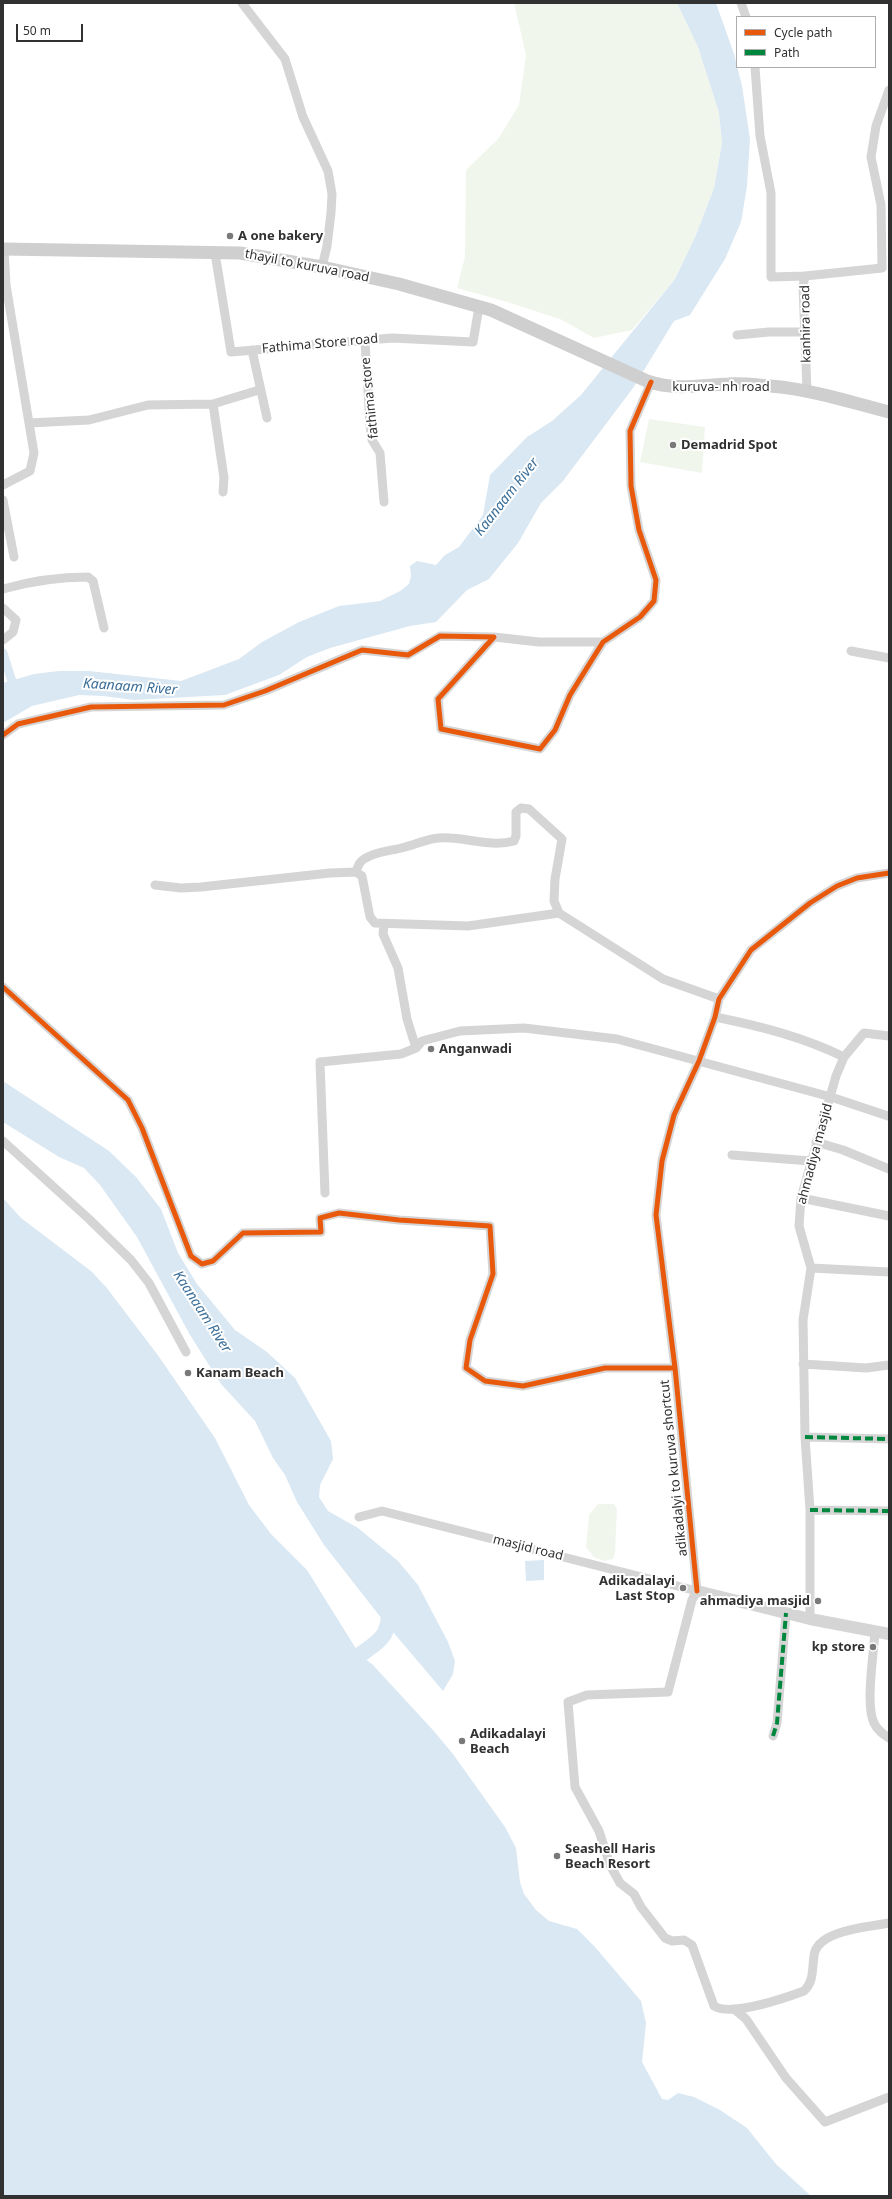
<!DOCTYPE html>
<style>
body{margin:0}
#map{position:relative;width:892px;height:2199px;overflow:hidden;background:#fff;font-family:"Noto Sans",sans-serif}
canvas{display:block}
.frame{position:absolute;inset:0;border:4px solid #313131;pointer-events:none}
.legend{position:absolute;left:736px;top:16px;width:140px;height:52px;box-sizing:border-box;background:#fff;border:1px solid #adadad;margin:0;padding:5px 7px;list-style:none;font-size:12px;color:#313131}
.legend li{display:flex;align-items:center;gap:8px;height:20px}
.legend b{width:20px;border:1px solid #adadad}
.scale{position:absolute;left:16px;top:24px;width:67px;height:18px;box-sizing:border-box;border:2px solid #313131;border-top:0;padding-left:5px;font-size:12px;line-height:14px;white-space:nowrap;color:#313131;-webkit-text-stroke:3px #fff;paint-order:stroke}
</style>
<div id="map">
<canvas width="892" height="2199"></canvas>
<div class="frame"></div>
<ul class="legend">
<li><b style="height:5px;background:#e8590c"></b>Cycle path</li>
<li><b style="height:5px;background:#00873e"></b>Path</li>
</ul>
<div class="scale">50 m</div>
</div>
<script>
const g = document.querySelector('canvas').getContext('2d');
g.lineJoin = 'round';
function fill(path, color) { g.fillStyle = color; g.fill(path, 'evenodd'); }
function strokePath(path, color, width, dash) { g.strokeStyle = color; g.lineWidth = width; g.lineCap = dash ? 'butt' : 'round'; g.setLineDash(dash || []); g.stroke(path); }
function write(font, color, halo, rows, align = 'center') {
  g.font = font + ' "Noto Sans",sans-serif'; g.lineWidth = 4; g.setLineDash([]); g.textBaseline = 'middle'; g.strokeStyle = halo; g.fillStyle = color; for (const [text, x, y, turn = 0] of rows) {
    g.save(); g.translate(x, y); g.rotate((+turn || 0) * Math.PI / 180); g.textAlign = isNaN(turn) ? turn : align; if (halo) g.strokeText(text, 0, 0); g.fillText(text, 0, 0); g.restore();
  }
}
const green = new Path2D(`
 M514,3H677L698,47L719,113L722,143L714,188L696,235L675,279L632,330L594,338L560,319L507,302L457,288L465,257L466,170L498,139L519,105L526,55Z
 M649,419L705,427L702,473L640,462Z
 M598,1504H614L617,1509L615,1553L613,1559L604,1561L594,1557L586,1547L589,1515Z`);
const water = new Path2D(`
 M677,3H716L734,54L742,86L750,139L747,186L741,222L725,259L690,315L674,321L633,388L563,481L541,503L518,543L489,579L467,590L436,622L410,626L330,648L307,657L279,675L225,695L134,700L103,696L79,695L32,706L3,723V683L34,674L59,671H89L181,681L239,659L262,642L299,622L339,606L380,601L400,591L409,584L411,576L410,566L417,561L436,565L445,555L459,547L483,515L490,475L527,437L552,421L581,395L675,279L696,235L714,188L722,143L719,113L698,47Z
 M3,1081L109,1151L136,1177L161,1209L178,1253L197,1284L235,1330L267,1352L295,1378L331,1441L333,1459L320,1485L319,1497L328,1511L358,1528L398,1561L418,1585L448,1642L455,1661L453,1674L443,1691L382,1619L324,1545L297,1502L285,1475L273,1458L255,1421L221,1384L190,1335L137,1237L100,1185L84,1168L59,1157L3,1122Z
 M3,1198L21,1218L91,1271L106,1287L157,1354L215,1438L249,1505L271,1534L307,1570L360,1655L373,1665L432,1729L453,1754L505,1827L516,1848L520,1882L524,1894L536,1910L549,1921L577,1929L595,1947L641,2001L646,2023L642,2062L662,2099L668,2100L678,2093L694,2097L720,2110L747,2128L776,2164L811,2196H3Z
 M544,1560V1580L526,1581L525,1561Z`);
const canal = new Path2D(`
 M3,653L15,691`);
const river = new Path2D(`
 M360,1655C384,1637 388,1637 390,1606`);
const minor = new Path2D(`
 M242,3L285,59L303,117L328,171L332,194L331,213L327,246L322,267
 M741,3L746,17
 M755,67L760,136L771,193V277L805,276
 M215,253L231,352L392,338L473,342L479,307
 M737,335L769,332H806
 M365,341L370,424L372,440L380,453L384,502
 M252,350L267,418
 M807,391L803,286L805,276L882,268L881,205L871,157L876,126L889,90
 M213,404L224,478L223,492
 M29,423L89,420L148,405L213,404L259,390
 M3,485L30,471L34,453L6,285L4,249
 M3,500L14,557
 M3,589C31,581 58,577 88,577L93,581L104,628
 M3,608L16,620L13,632L3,640
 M494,637L539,642H603
 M851,651L889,658
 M3,735L18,724L91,707L224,705L265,691L362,650L408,655L440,636L494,637L438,699L441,729L540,749L555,730L570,695L603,642L640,617L654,601L656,580L639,530L631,486L630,431L651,382
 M356,872C358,866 359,862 364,859C376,851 392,851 405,847C420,843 433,836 450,838C471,839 493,847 514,841L516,836V812L521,808L529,809L562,839L555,879L554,901L559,913
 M155,885L181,888L201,887L330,873L356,872L362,876L370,917L375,923L468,926L559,913L663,979L719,999
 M384,924L383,934L398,968L407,1019L416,1048
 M3,987L128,1100L142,1128L191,1256L202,1264L213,1261L243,1233L321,1232L320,1218L339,1213L399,1220L490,1226L493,1274L470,1340L466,1368L485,1381L523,1386L605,1368H675
 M715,1017C760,1026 803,1037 844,1057
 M3,1141L89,1219L131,1260L149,1283L186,1352
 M816,1142L843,1150L889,1169
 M732,1155L811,1161
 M325,1193L320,1062L401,1054L416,1048L422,1041L460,1031L524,1028L617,1039L831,1097L888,1116
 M801,1198L889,1216
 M811,1268L889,1272
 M803,1364L866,1368L889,1365
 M805,1437L889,1439
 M810,1510L889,1511
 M359,1517L382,1511L697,1591
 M697,1591L675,1368L656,1215L662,1161L674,1115L699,1061L715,1017L719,999L751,950L810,903L837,886L857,878L889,873
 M697,1591L692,1600L668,1692L587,1695L568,1702L575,1787L599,1831L610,1865L620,1883L634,1894L641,1907L665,1938L672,1941L684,1940L692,1945L714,2006C731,2017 785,1998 804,1991C814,1982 812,1969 814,1956C816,1930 869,1927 889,1923
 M810,1619V1510L805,1437L803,1320L811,1268L799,1226L801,1198L836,1076L844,1057L864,1033L889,1036
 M875,1631C874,1653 865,1704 874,1723C877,1730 883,1734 889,1738
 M773,1736L777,1723L786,1613
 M734,2009L746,2019L786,2078L825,2122L889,2097`);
const tertiary = new Path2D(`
 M697,1591L810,1619L889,1634`);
const secondary = new Path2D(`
 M3,249L240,253L322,267L399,284L491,310L647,381C677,391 698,385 728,384C742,383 757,385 770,386C810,389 850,402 889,412`);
const quiet = new Path2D(`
 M805,1437L889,1439
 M810,1510L889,1511
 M773,1736L777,1723L786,1613`);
const cycleway = new Path2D(`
 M3,735L18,724L91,707L224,705L265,691L362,650L408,655L440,636L494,637L438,699L441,729L540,749L555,730L570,695L603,642L640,617L654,601L656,580L639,530L631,486L630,431L651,382
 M3,987L128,1100L142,1128L191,1256L202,1264L213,1261L243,1233L321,1232L320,1218L339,1213L399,1220L490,1226L493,1274L470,1340L466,1368L485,1381L523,1386L605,1368H675
 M697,1591L675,1368L656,1215L662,1161L674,1115L699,1061L715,1017L719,999L751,950L810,903L837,886L857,878L889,873`);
const markers = [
 [230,236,4,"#797979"],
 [673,445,4,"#797979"],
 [431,1049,4,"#797979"],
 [188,1373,4,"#797979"],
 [683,1588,4,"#797979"],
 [818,1601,4,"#797979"],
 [873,1647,4,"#797979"],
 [462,1741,4,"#797979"],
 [557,1856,4,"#797979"]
];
const poiNames = [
 ["A one bakery",238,236],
 ["Demadrid Spot",681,445],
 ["Anganwadi",439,1049],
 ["Kanam Beach",196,1373],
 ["Adikadalayi",675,1581,"right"],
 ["Last Stop",675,1596,"right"],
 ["ahmadiya masjid",810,1601,"right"],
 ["kp store",865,1647,"right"],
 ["Adikadalayi",470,1734],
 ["Beach",470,1749],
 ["Seashell Haris",565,1849],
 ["Beach Resort",565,1864]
];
const streetNames = [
 ["thayil to kuruva road",307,266,11],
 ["kanhira road",806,324,-91],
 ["Fathima Store road",320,344,-5],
 ["kuruva- nh road",721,387],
 ["fathima store",370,398,-96],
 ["ahmadiya masjid",815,1154,-75],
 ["adikadalyi to kuruva shortcut",674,1468,-96],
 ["masjid road",528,1548,14]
];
const waterNames = [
 ["Kaanaam River",507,497,-52],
 ["Kaanaam River",130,687,4],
 ["Kaanaam River",202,1312,57]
];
fill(green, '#f1f6ed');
fill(water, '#dae8f3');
strokePath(canal, '#dae8f3', 9);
strokePath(river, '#dae8f3', 16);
strokePath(minor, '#d5d5d5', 9);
strokePath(tertiary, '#d5d5d5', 12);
strokePath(secondary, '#cfcfcf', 13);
strokePath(quiet, '#00873e', 4, [8, 4]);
strokePath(cycleway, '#e8590c', 5);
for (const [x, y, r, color] of markers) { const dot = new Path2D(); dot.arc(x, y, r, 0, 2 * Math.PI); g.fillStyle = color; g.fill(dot); strokePath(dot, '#fff', 1.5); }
write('bold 13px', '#313131', '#fff', poiNames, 'left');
write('13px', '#313131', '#fff', streetNames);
write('italic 14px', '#3a6e98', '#fff', waterNames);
</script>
